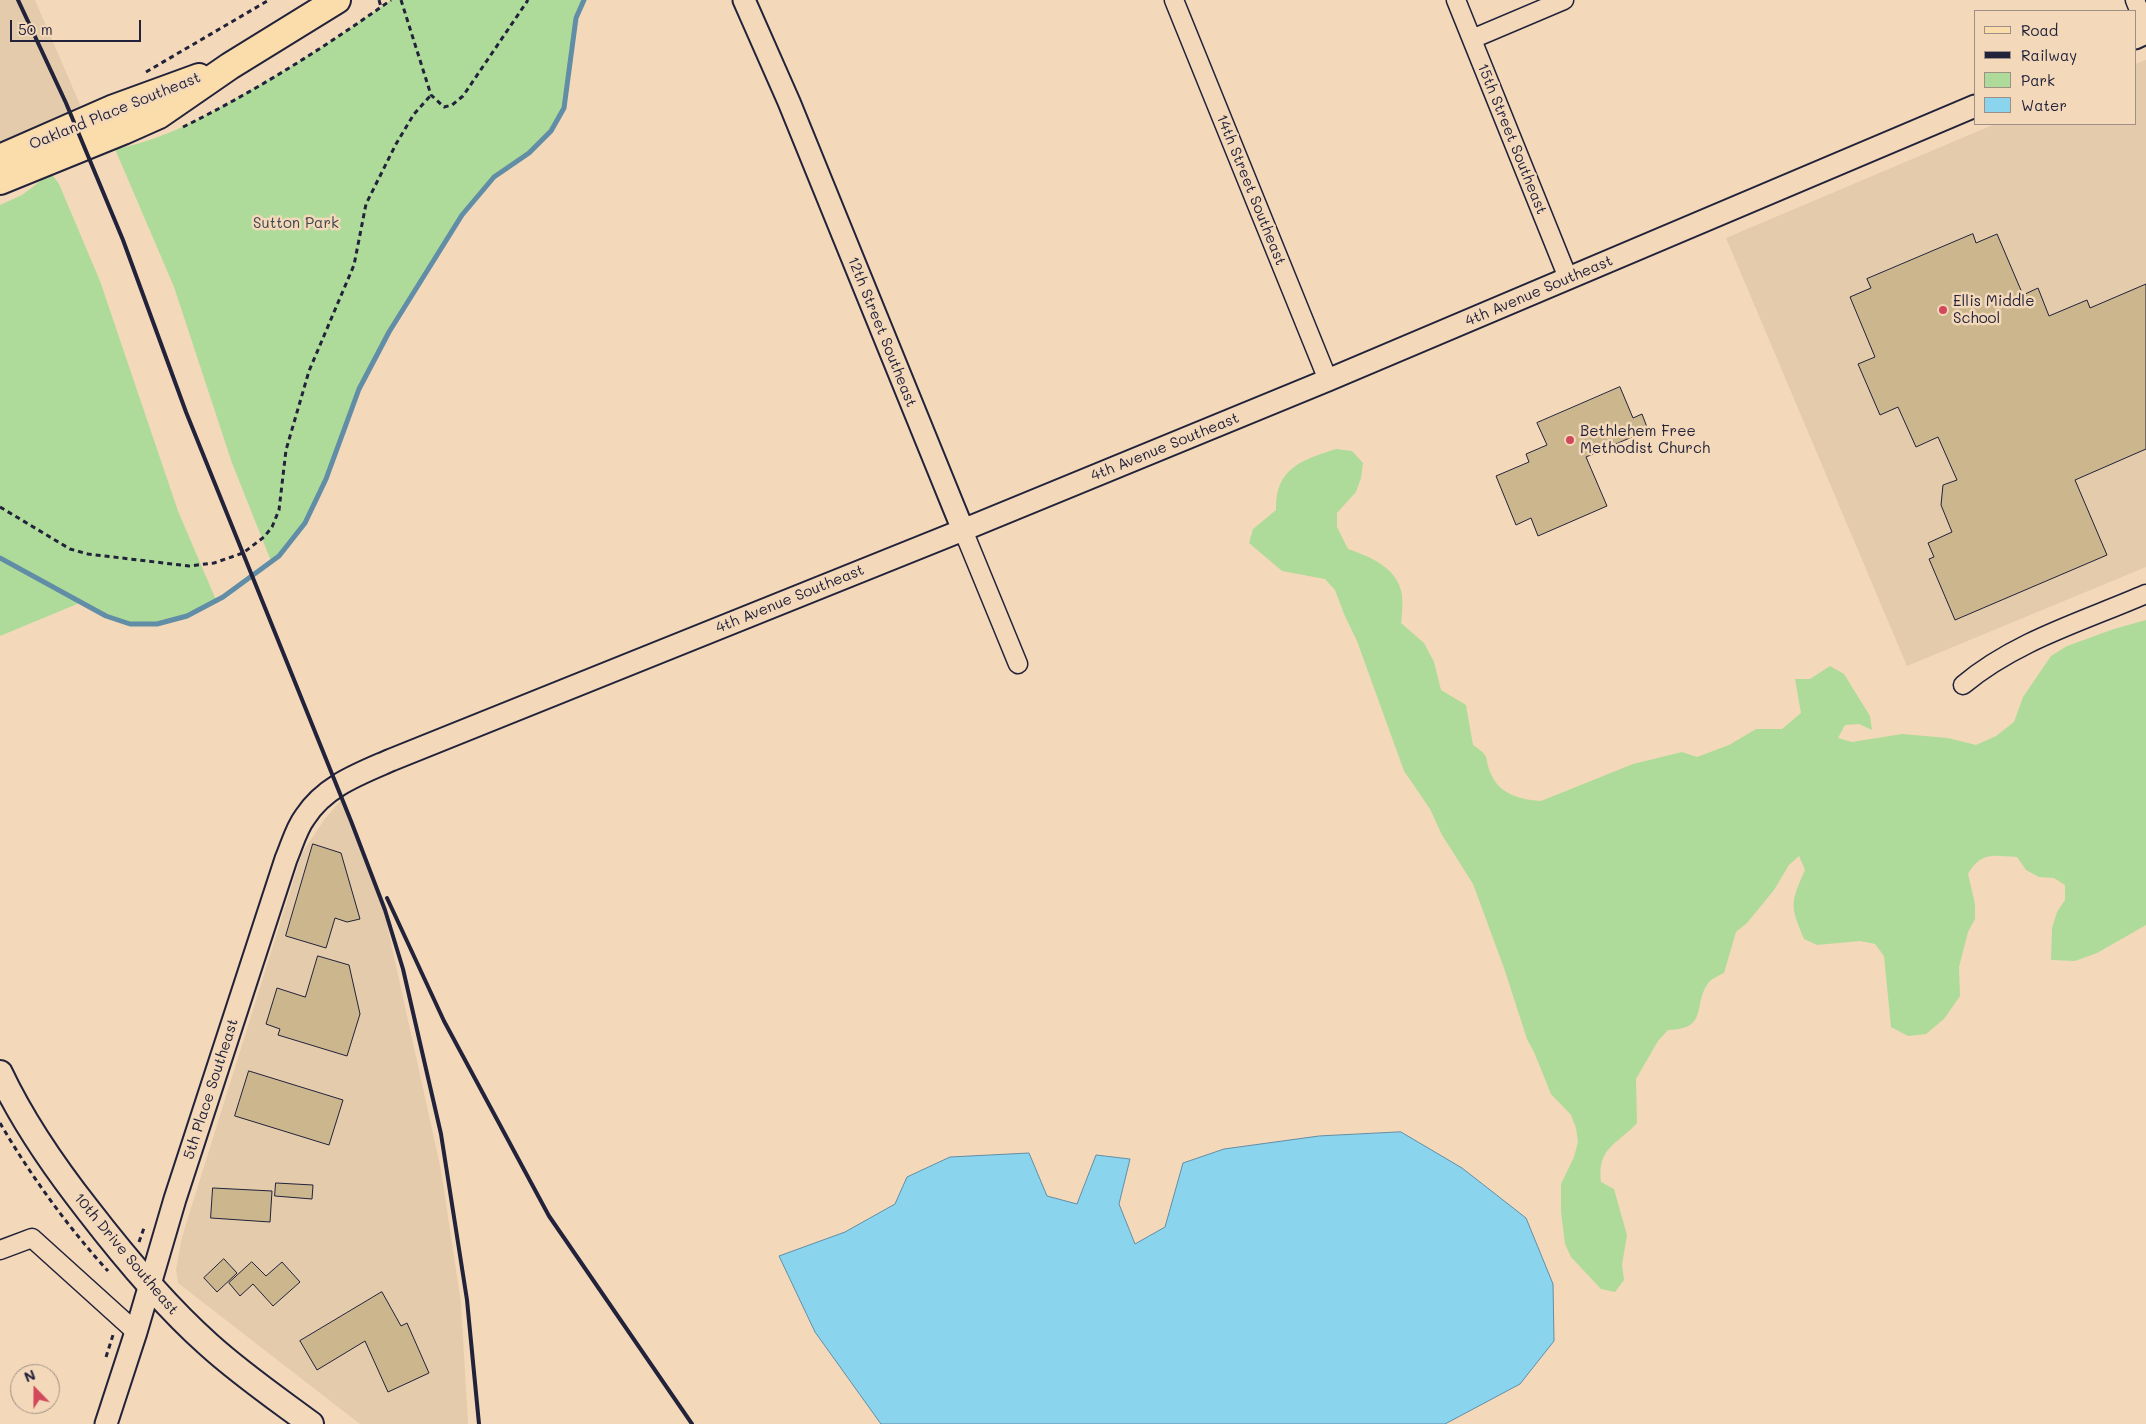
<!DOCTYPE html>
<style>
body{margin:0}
#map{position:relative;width:2146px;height:1424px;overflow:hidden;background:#f3d9ba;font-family:Mali,sans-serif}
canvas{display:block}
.legend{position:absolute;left:1974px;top:10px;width:162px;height:115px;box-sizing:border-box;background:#f3d9ba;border:1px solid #9f9087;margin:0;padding:6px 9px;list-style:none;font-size:15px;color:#22223b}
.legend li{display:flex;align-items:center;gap:10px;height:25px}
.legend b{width:25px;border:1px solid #9f9087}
.north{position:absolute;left:10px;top:1364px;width:50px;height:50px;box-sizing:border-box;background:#f3d9ba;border:1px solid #9f9087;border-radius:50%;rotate:338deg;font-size:14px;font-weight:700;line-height:20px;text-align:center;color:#22223b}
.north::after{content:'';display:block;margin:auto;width:18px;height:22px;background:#d1495b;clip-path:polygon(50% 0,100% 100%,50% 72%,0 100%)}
.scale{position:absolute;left:10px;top:20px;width:131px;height:22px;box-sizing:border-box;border:2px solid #22223b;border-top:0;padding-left:6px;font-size:15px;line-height:18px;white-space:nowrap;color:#22223b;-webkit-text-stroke:4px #f3d9ba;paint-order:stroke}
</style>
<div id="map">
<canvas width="2146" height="1424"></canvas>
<ul class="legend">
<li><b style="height:6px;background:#fbddab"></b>Road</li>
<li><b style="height:6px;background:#22223b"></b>Railway</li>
<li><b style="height:14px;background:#aedb9a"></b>Park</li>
<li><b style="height:14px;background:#8bd4ed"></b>Water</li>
</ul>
<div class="north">N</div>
<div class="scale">50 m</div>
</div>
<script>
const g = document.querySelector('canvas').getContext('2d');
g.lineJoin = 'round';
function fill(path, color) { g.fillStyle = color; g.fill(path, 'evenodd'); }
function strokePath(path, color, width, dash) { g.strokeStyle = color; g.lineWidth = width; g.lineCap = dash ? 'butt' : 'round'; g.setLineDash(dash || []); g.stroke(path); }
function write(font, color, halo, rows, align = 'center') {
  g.font = font + ' Mali,sans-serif'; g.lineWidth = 5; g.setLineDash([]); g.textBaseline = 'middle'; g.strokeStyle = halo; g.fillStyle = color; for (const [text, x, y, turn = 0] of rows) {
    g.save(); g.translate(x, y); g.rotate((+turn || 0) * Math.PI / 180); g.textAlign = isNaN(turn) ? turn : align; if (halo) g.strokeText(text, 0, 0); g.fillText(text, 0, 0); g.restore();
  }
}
const built = new Path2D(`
 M0,0H35L84,114L0,145Z
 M2146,60V567L1907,666L1726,238L1995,124H2135V64Z
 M342,799L382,902L441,1170L461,1303L468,1424H360L178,1283L176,1269L182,1237L302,853L324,820Z`);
const green = new Path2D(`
 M391,0H584L576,18L564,108L551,131L529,153L494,177L462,215L389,332L359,389L326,479L305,523L279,556L271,561L232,463L174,287L115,149C164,140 204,117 247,92C297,64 345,33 391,0Z
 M51,173L59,184L100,281L178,511L216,600C163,629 136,634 82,602L0,636V205L22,195Z
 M1336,449L1352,451L1363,463L1361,478L1356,492L1337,513V527L1348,549C1371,557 1398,568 1402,595C1403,604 1402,614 1401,623L1424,643L1434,662L1441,690L1466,705L1473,745C1492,758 1483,755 1491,774C1499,794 1521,800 1541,801L1633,764L1682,752L1697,757L1729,745L1756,729H1782L1801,713L1795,679H1810L1830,666L1844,674L1870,716L1872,730L1859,724L1845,725L1838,738L1852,742L1902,734L1948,738L1976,745L1996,736L2014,722L2023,697L2051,656L2067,646L2114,629L2146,620V925L2097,953L2075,961L2051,960L2052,928L2057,912L2065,900V885L2054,878L2039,877L2026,870L2017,857C1993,856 1982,851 1968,874L1975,904V919L1968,932L1959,967L1960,996L1944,1019L1926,1034L1908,1036L1891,1027L1884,956L1875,944L1860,941L1817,945L1804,939C1790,905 1790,904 1805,870L1799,856L1789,865L1774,890L1747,923L1736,932L1724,973C1720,975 1713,978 1710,981C1691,1003 1711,1029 1668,1030L1658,1041L1636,1079L1637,1123C1617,1145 1597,1147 1601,1182L1614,1189L1627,1235L1622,1265L1624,1280L1615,1292L1601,1289L1571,1257L1565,1244L1561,1212V1184L1574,1157L1578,1142L1576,1128L1571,1115L1551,1094L1534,1052L1527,1039L1504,968L1473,884L1442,835L1430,809L1404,771L1357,641L1344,614L1335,590L1325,579L1282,571L1249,543L1253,529L1276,510C1275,468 1302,460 1336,449Z`);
const water = new Path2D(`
 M1401,1132L1462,1168L1526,1218L1553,1284L1554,1341L1520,1384L1445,1424H881L815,1332L779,1256L845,1232L895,1204L907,1177L950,1157L1029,1153L1047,1196L1077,1204L1096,1155L1130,1159L1119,1204L1135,1244L1165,1227L1183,1163L1224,1149L1319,1136Z`);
const stream = new Path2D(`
 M0,558L106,616L130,624H157L187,616L223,597L279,556L305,523L326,479L359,389L389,332L462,215L494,177L529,153L551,131L564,108L576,18L584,0`);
const building = new Path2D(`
 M1973,234L1976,243L1997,234L2023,295L2038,288L2049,316L2087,300L2090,308L2146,284V449L2075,480L2107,555L1955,620L1929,559L1934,557L1928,543L1952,532L1941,505L1943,485L1957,480L1938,437L1916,447L1898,407L1880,415L1858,364L1875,357L1850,297L1871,288L1867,279Z
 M1620,387L1633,418L1642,414L1648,430L1586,457L1607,506L1538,536L1531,518L1516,525L1496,476L1529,462L1526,454L1547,445L1537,423Z
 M313,844L341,853L360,919L347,922L335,918L326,948L286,936Z
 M318,956L349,965L360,1014L347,1056L278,1035L280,1029L266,1024L277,988L305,997Z
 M249,1071L343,1100L329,1145L235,1116Z
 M276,1183L313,1185L312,1199L275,1196Z
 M213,1188L272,1191L270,1222L211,1218Z
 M224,1259L237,1273L217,1292L204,1278Z
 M252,1262L266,1276L282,1262L300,1282L273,1306L253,1284L240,1296L229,1283Z
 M382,1292L401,1326L407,1323L429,1373L388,1392L365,1341L317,1370L300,1341Z`);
const path = new Path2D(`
 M379,0L381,7
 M401,0L431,95L444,107L452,105L463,96L528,0
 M146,72L269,0
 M183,127C256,91 325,47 391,0
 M0,507L70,549L88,554L189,566L214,563L243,553L264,537L272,527L279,510L286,450L309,371L354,265L366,204L396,144L414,114L431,95
 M0,1123C31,1176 67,1226 108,1271
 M139,1242L144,1228
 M106,1357L113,1335`);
const minor = new Path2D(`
 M1174,0L1328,380
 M1456,0L1568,278
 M2135,0L2146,27
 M1472,39L1564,0
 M963,530L1018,664
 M1963,685C2015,641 2084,621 2146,594
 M0,1250L32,1238L136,1332`);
const tertiary = new Path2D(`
 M744,0L789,102L963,530
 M2135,38L2146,33
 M106,1424L136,1332L175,1199L286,859C292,845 296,829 305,817C325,786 359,774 391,760L963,530L1328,380L1975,106`);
const secondary = new Path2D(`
 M0,1073C23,1122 55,1168 88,1210C125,1258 164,1305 209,1345C241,1374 276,1398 311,1424`);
const primary = new Path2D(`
 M0,158L114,108L199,77
 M0,181L123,131L159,115L230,66L337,0`);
const rail = new Path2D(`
 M18,0L66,103L123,240L186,412L351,821L385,910L403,969L441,1134L467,1300L479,1424
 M387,898L444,1021L549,1216L692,1424`);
const markers = [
 [1943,310,5,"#d1495b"],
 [1570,440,5,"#d1495b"]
];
const streetNames = [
 ["Oakland Place Southeast",115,111,-22],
 ["15th Street Southeast",1512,139,68],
 ["14th Street Southeast",1251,190,68],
 ["4th Avenue Southeast",1539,291,-23],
 ["12th Street Southeast",882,332,68],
 ["4th Avenue Southeast",1165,447,-22],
 ["4th Avenue Southeast",790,599,-22],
 ["5th Place Southeast",211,1089,-72],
 ["10th Drive Southeast",126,1254,50]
];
const parkNames = [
 ["Sutton Park",296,223]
];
const poiNames = [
 ["Ellis Middle",1953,301],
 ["School",1953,318],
 ["Bethlehem Free",1580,431],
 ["Methodist Church",1580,448]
];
fill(built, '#e3cbab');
fill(green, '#aedb9a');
fill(water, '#8bd4ed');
strokePath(water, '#618da6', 1);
strokePath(stream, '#618da6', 5);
fill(building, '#cbb68e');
strokePath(building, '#22223b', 1);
strokePath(minor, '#22223b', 21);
strokePath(tertiary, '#22223b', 25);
strokePath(secondary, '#22223b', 28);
strokePath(primary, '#22223b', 30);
strokePath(path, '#22223b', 3, [5, 4]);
strokePath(minor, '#f3d9ba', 18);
strokePath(tertiary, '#f3d9ba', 21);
strokePath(secondary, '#f3d9ba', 24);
strokePath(primary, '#fbddab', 26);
strokePath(rail, '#22223b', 4);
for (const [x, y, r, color] of markers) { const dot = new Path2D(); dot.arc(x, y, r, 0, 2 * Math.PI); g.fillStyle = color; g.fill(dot); strokePath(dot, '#f3d9ba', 2); }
write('15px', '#22223b', '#f3d9ba', streetNames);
write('15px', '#3e474e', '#f3d9ba', parkNames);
write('15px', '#22223b', '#f3d9ba', poiNames, 'left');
</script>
